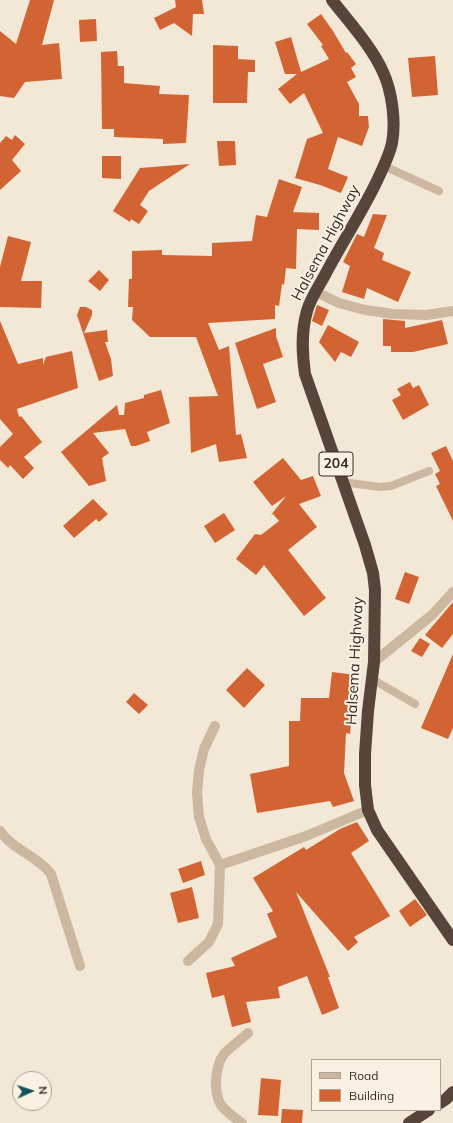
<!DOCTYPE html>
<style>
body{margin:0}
#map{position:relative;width:453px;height:1123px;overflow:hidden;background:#f3e7d5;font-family:Mulish,sans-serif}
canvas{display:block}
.legend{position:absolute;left:311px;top:1059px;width:130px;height:52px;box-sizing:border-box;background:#fbf1e2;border:1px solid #aca296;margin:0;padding:5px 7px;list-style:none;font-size:12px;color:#352b24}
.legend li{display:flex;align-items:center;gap:8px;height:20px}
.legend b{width:20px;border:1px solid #aca296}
.north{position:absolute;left:12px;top:1071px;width:40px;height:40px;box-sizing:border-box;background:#fbf1e2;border:1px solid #aca296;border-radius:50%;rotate:87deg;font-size:11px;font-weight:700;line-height:16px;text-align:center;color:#352b24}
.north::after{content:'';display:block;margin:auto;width:14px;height:18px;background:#16525a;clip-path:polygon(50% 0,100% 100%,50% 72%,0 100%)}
</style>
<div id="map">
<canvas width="453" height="1123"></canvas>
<ul class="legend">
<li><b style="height:5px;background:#ccb7a1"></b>Road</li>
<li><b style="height:11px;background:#d26434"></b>Building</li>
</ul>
<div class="north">N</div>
</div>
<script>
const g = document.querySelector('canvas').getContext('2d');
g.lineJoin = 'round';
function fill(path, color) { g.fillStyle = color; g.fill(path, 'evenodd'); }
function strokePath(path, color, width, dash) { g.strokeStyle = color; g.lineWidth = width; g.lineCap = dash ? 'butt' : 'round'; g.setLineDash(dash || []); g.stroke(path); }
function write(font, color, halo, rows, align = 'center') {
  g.font = font + ' Mulish,sans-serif'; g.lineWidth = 4; g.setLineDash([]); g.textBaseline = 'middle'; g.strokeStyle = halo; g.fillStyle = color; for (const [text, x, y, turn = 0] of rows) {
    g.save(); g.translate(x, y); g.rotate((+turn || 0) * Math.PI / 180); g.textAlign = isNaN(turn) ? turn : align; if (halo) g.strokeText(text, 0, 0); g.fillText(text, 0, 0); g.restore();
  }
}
const building = new Path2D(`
 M30,0H54L42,45L59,43L62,79L25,82L14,98L0,96V31L16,44Z
 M175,0H202L204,14H193L192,36L174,23L160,30L154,18L176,7Z
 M321,14L333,31L346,53L347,52L356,64L351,68L356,77L347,82L359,104V116H368L369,127L362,146L338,137L328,169L348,177L341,193L320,185L295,178L307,139L323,133L304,93L290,104L278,89L297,74H285L275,42L291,37L301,72L329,59L321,46L323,45L307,24Z
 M96,19L97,41L80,42L79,20Z
 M213,45L238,46V59L255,60V72H248L247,103H213Z
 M117,51L118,66H124V83L160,86L159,94L189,95L186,143L163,144V139L114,137V129H102L101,52Z
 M435,56L438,95L412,97L408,58Z
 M15,135L25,144L12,160L21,171L0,190V143L6,136L12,140Z
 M217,141H235L236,165L219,166Z
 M102,156H121V179L102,178Z
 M190,164L149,191L140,205L148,211L139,224L131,219L130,222L113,211L140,168Z
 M279,179L302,187L293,212L319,213V230L297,229L296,269L286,268L284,285L282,284L279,306L275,305V319L208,323L219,350L229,346L236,435L241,434L247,458L219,462L216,444L191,453L189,397L218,396L196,337H150L132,320L133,307H128L129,279H132V251L162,250V255L212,256V243L252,241L256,215L267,217Z
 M373,214L387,215L374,248L384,253L382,260L411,272L398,302L367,288L364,299L342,292L350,266L343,262L357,234L364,237Z
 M8,236L31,242L21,281H42L41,308L0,307V267Z
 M99,270L109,280L100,291L88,281Z
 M317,305L329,310L322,326L312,321Z
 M80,307H86L92,310V315L84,333L107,330L108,342H105L111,359L113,376L99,381L77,315Z
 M383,319L405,321V328L442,320L448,344L413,352H391V346H383Z
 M0,321L18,364L43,358V365L46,357L72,351L78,388L17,409L19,417L21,416L42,442L24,457L34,468L23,479L10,465L8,468L0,460V447L13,434L0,419Z
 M328,325L359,342L351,357L341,352L335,362L319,342Z
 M276,328V336L283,357L263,364L276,402L257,409L235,343Z
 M410,382L413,388L419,385L429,405L403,420L392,400L401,395L397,389Z
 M161,390L170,423L147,432L150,441L136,446H131L125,429L93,433L109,453L102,458L106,481L89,486L61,452L117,405L119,415H124L125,403L144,398V395Z
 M446,446L453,461V521L436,486L440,484L435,474L440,471L431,453Z
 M283,458L301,480L313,476L321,496L299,504L317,527L288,550L326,598L304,616L264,565L256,575L236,559L255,534L261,535L279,521L273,514L271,515L286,496L272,506L253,482Z
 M93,499L108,514L99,522L96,519L74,538L63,526Z
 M224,513L235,530L215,543L204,526Z
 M405,572L419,577L409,604L395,599Z
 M453,602V634L442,648L425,635Z
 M420,638L430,644L422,657L411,651Z
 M453,654V728L448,739L421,728Z
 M247,668L265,685L244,708L226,690Z
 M332,672L355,675L350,734L346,733L344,773L354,801L333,807L330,801L257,813L250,774L289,766V721H300L301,698H329Z
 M134,693L148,705L139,714L126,702Z
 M357,822L369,841L351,853L390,916L354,937L358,942L348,951L296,892L330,977H328L339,1008L322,1015L307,976L278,987L280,998L246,1002L251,1022L232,1027L224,995L212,998L206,973L235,966L231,958L277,937L267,914L273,911L253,878L304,847L306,850L340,829Z
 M201,861L205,875L183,883L178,869Z
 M192,887L199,918L178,923L170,893Z
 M415,899L427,915L410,927L399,911Z
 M261,1078L281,1080L278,1116L258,1115Z
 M282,1109L303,1110L302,1123H281Z`);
const lane = new Path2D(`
 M384,166L439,191
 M342,482L380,487L391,486L429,471
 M372,679L415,704`);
const street = new Path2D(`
 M316,292L339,303L365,310L393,314L427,315L453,311
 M374,662L432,615L453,592
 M0,831C13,850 38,856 51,874L80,966
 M220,865L306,836L368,810
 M188,961L209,942L218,924L220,865L206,839L199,817L197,793L199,770L204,749L215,726
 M242,1123C235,1118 226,1112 221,1105C213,1091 215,1066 224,1054C231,1046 241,1040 248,1033`);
const highway = new Path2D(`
 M332,0C349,22 372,47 383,72C392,91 396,122 392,143C389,157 381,172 375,185C360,215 342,243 326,273C320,285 311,297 307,311C301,332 302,352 305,374L365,545L373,573L375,590L374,662L368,711L365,754V785L368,810L377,830L453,940
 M440,1103L446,1099L453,1092
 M409,1123L429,1110`);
const shields = [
 [336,464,34]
];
const shieldNames = [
 ["204",336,464]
];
const streetNames = [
 ["Halsema Highway",326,243,-62],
 ["Halsema Highway",355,661,-87]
];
fill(building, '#d26434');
strokePath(lane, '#ccb7a1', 8);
strokePath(street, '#ccb7a1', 10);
strokePath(highway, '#57453a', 12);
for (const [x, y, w] of shields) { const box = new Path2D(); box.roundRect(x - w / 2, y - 12, w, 24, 3); g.fillStyle = '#fbf1e2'; g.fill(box); strokePath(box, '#352b24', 1); }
write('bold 14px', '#352b24', null, shieldNames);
write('15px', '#352b24', '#fbf1e2', streetNames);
</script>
